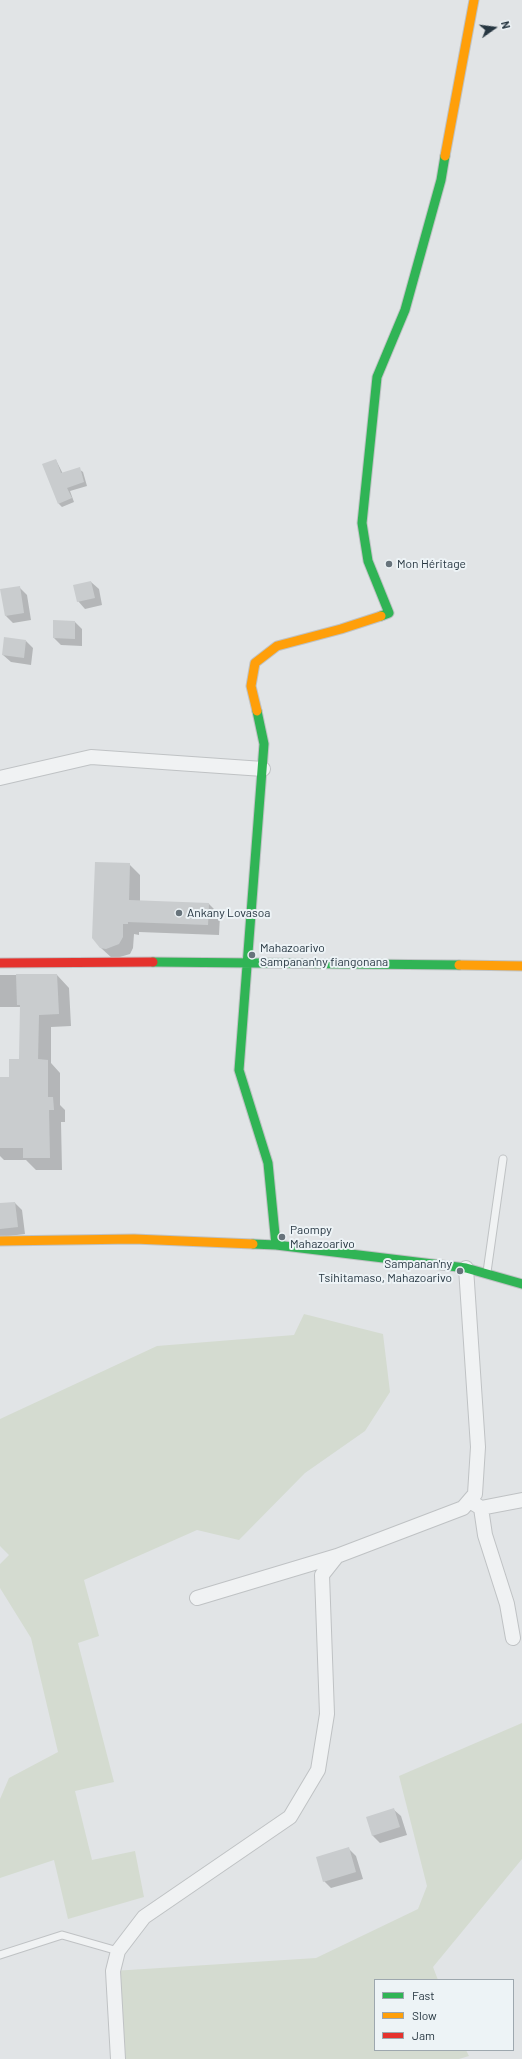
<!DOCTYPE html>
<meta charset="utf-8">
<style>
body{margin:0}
#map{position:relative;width:522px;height:2059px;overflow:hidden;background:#e1e4e6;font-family:Barlow,sans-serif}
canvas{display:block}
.legend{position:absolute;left:374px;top:1979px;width:140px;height:72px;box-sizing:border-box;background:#edf3f6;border:1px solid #9da7ae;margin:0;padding:5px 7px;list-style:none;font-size:12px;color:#263641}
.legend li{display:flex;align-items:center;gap:8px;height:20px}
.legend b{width:20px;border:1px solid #9da7ae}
.north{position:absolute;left:474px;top:8px;width:40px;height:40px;-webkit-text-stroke:3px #edf3f6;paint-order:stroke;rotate:76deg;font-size:11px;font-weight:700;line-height:16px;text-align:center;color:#263641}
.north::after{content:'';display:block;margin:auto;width:14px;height:18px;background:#263641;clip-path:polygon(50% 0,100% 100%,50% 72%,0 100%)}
</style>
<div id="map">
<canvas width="522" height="2059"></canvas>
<ul class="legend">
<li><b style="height:5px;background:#30b455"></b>Fast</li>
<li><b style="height:5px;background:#ff9f0a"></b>Slow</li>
<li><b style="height:5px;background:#e5322d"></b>Jam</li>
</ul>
<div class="north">N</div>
</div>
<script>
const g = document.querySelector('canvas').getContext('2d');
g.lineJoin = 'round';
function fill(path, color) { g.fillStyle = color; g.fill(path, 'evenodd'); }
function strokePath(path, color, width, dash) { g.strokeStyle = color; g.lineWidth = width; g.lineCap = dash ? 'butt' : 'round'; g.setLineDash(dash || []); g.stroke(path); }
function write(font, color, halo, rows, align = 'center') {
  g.font = font + ' Barlow,sans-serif'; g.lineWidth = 4; g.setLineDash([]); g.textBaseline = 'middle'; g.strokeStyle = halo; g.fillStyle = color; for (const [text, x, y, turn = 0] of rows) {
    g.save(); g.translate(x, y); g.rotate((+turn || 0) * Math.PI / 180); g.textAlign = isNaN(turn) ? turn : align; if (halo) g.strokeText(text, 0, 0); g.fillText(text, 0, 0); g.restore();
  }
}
const green = new Path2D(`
 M304,1314L383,1334L390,1392L365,1431L305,1473L239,1540L197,1530L84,1580L99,1636L78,1643L114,1782L75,1791L92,1860L135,1851L144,1897L68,1919L54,1860L0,1878V1799L9,1778L58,1752L31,1638L0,1588V1564L9,1555L0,1546V1419L157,1346L294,1335Z
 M522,1723V1859L433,1967L438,1980H375V2050H466L469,2056L459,2059H118L113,1971L316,1958L418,1909L427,1886L399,1776Z`);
const shadow = new Path2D(`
 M56,460L63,474L79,469L83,472L87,486L70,491L74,502L62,507L59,504Z
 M91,582L99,589L102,605L85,609L78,601Z
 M19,587L27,595L31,620L13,623L6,616Z
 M75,622L82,629V646L61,645L54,638Z
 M26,641L33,648L31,665L11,662L3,655Z
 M129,864L140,875V902L209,904L220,915L219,935L139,932V935L134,934L133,948L130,954L113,959L101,948Z
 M0,975H57L69,988L71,1026L51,1027V1063L60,1073V1105L65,1110V1122H61L62,1170H36L26,1160H4L0,1156V1078H10L20,1060L21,1007H0Z
 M15,1203L22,1210L25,1234L0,1237V1204Z
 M393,1809L401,1816L407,1835L380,1843L373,1836L367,1818Z
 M349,1849L356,1856L363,1879L331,1888L324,1881Z`);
const building = new Path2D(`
 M56,459L61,473L80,467L84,482L67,488L72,498L58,504L42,464Z
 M91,581L95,598L77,602L73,585Z
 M20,586L24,613L5,616L0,589Z
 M53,620L75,621V639L53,638Z
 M4,637L26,640L24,658L2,655Z
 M95,862L130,863L129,900L209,903L208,925L128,922V924H123V937L119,944L106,949L100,948L92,938Z
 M16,974H57L59,1014L39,1015L38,1059L48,1060V1097H53L54,1110H49L50,1158H23V1148H0V1077H9V1059H19L20,1005H17Z
 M15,1202L18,1227L0,1229V1203Z
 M394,1808L400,1827L372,1836L366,1817Z
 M349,1847L356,1872L323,1882L316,1857Z`);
const lane = new Path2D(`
 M487,1272L503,1159
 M0,1955L62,1935L118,1951`);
const street = new Path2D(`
 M0,778L91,757L263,769
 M473,1503L481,1508L522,1500
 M481,1508L485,1535L507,1604L513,1638
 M197,1598L337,1556
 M118,2059L113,1971L118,1951L144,1917L290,1817L318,1770L327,1714L322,1575L337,1556L463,1508L475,1494L478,1447L466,1268`);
const fast = new Path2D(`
 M381,616L389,613L368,561L362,523L377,377L405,310L441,180L445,156
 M257,711L264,744L239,1070L268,1163L276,1245
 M153,962L459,965
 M253,1244L276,1245L466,1268L522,1284`);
const slow = new Path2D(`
 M445,156L474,0
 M257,711L251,686L255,663L277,646L341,629L381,616
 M459,965L522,966
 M0,1241L134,1239L253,1244`);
const jam = new Path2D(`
 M0,963L153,962`);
const markers = [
 [389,564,4,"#67737b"],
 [179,913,4,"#67737b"],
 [252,955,4,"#67737b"],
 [282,1237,4,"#67737b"],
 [460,1271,4,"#67737b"]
];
const poiNames = [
 ["Mon Héritage",397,564],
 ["Ankany Lovasoa",187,913],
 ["Mahazoarivo",260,948],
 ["Sampanan'ny fiangonana",260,962],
 ["Paompy",290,1230],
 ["Mahazoarivo",290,1244],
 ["Sampanan'ny",452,1264,"right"],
 ["Tsihitamaso, Mahazoarivo",452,1278,"right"]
];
fill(green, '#d4dbd0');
fill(shadow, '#0003');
fill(building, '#c9ccce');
strokePath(lane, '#bfc2c4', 9);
strokePath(street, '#bfc2c4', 16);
strokePath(fast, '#bfc2c4', 11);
strokePath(slow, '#bfc2c4', 11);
strokePath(jam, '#bfc2c4', 11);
strokePath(lane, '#f0f2f3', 7);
strokePath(street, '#f0f2f3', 14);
strokePath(fast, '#30b455', 9);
strokePath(slow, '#ff9f0a', 9);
strokePath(jam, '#e5322d', 9);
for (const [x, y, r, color] of markers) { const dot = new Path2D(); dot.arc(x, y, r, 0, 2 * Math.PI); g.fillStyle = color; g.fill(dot); strokePath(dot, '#edf3f6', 1.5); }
write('12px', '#263641', '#edf3f6', poiNames, 'left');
</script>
